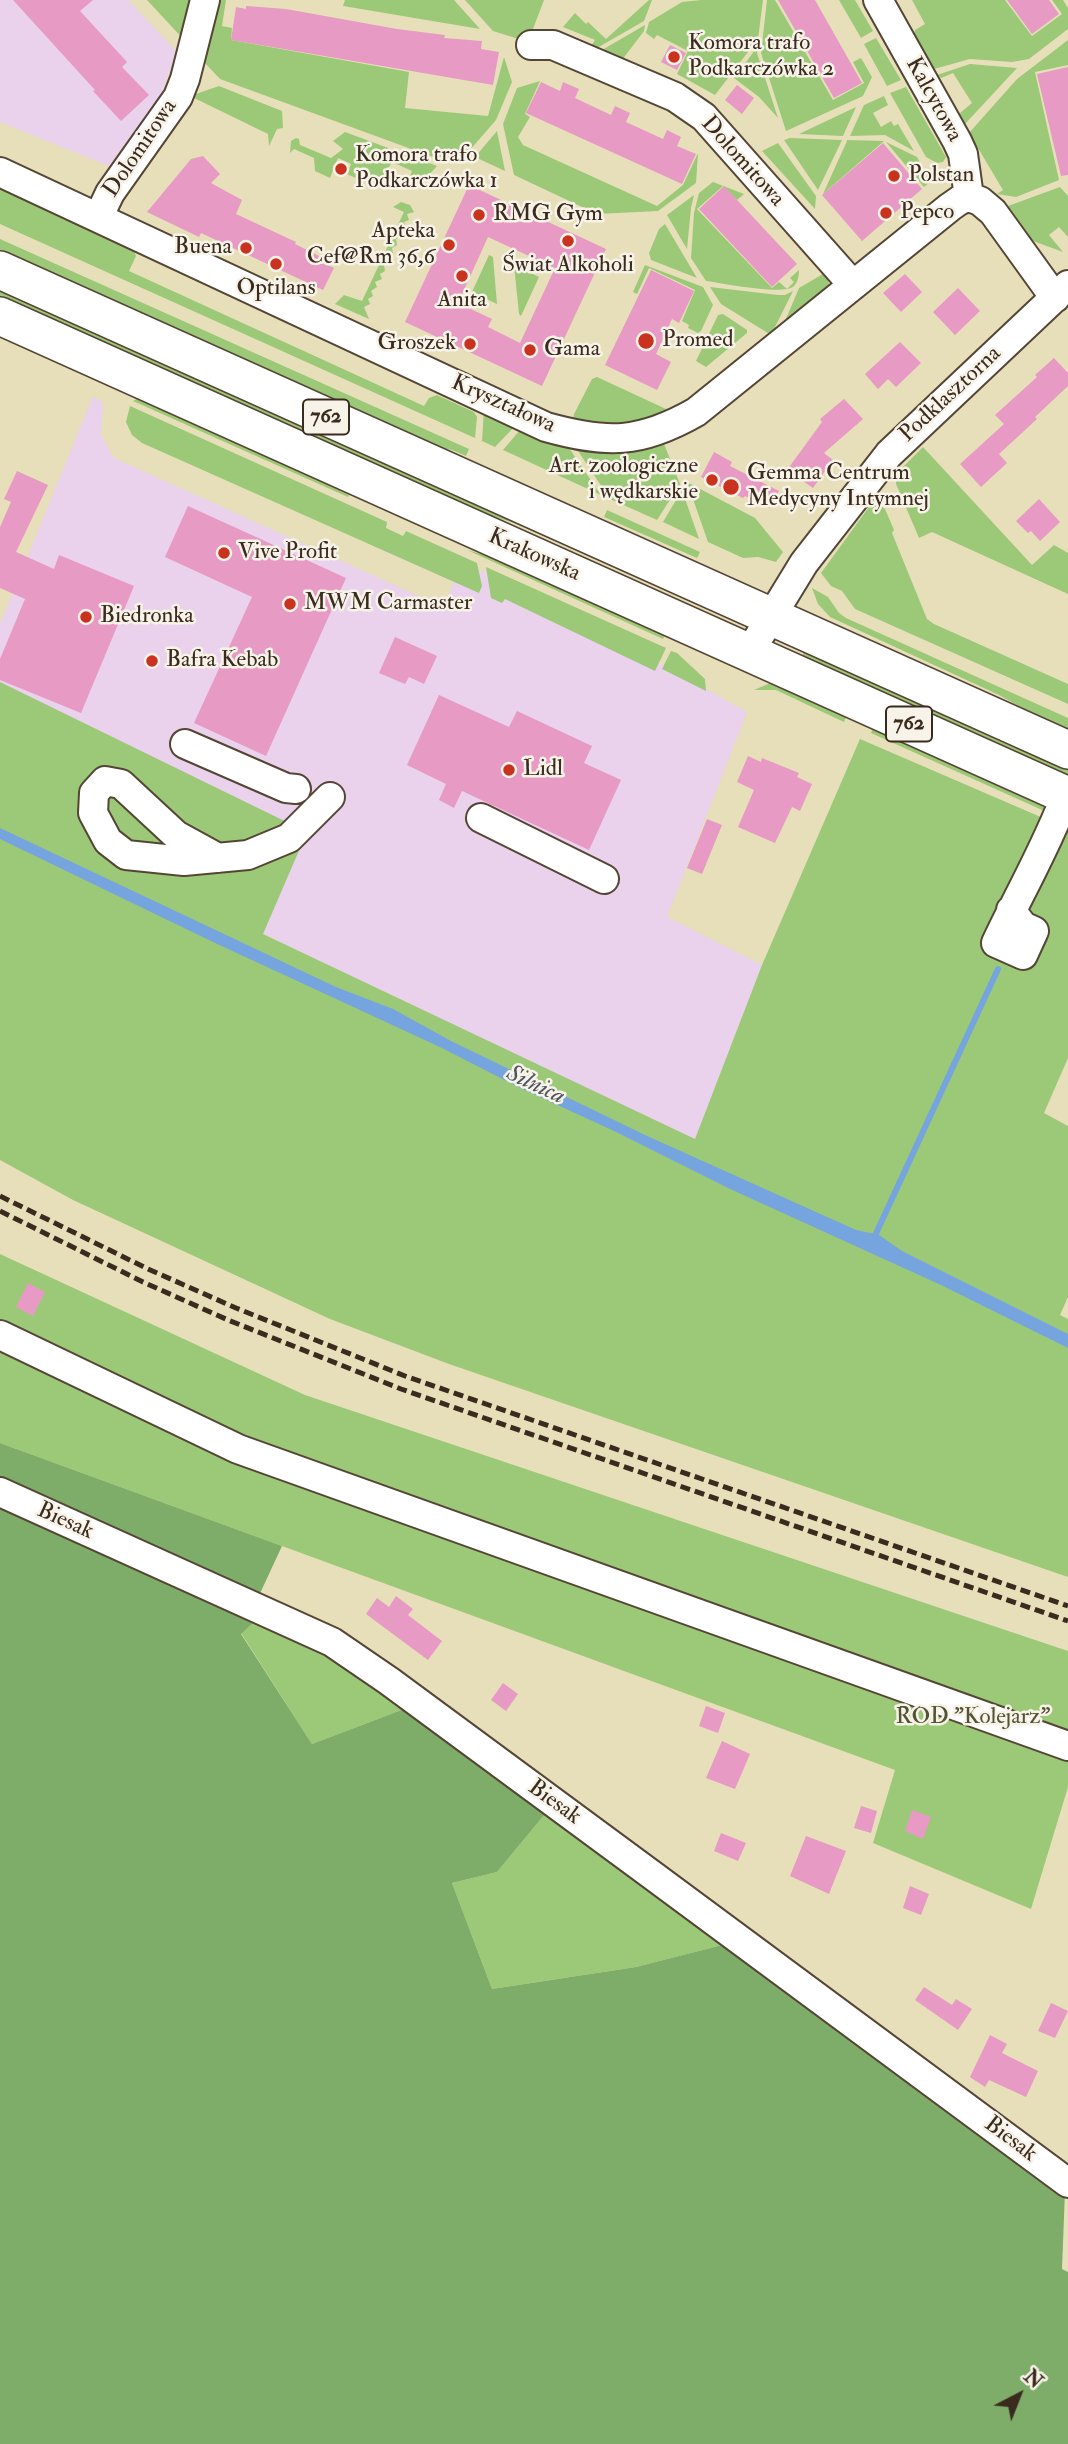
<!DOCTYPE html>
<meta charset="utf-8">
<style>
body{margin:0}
#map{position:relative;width:1068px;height:2444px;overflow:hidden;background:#e7dfb9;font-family:"IM FELL Double Pica",serif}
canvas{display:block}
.north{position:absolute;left:984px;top:2360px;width:70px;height:70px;-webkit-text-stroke:5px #f7f3e8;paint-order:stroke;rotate:42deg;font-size:19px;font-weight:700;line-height:28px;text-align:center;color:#3b2a1e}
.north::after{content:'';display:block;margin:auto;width:24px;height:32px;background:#3b2a1e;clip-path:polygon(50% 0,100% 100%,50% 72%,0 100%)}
</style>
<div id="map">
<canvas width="1068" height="2444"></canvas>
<div class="north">N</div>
</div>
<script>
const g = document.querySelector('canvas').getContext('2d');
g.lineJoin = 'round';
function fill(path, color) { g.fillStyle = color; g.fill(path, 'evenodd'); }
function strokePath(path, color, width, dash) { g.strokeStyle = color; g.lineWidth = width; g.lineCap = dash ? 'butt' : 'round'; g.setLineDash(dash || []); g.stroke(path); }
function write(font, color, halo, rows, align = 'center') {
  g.font = font + ' "IM FELL Double Pica",serif'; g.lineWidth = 5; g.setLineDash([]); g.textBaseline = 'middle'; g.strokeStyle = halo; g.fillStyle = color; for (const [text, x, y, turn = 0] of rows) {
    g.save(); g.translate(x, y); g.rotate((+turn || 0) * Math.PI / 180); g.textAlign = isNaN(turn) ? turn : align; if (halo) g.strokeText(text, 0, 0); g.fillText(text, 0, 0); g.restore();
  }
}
const built = new Path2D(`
 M0,0H128L177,52L156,108L111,167L0,122Z
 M93,396L103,403L101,435L114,458L443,607L454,582L377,548L385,528L545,599L747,712L667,917L762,965L695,1140L263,934L0,686V624Z`);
const green = new Path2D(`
 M147,0H196L186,42Z
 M218,0H226L222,26L232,28L231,40L409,72L405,108L488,116L504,57L512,82L496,120L463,158H450L444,161L220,79L203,61Z
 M345,0H454L480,29L343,6Z
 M465,0H544L528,42L493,31Z
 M649,0H652L644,21L597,48L591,46L595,40L563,27L575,13L586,24L588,22L606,39Z
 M701,0H763L758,39L715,95L677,74L688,51L657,35L654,39L646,33L649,22L682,2Z
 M767,0H775L833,100L864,83L853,62L861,58L872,77L863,96L786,131L761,53Z
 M839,0H855L873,31L861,38Z
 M912,0H1005L1032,36L1062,14L1052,0H1063L1068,8V29L1029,59L1012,62L970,59L934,69L914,34L915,30L925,24Z
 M645,25L644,31L622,60L602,50Z
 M876,38L901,80L887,86L864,44Z
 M1068,40V65L1035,72L1059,180L1016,197L997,194L1003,190L969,133L1017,79Z
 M758,46L757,53L778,118L759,97L734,78Z
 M970,64L1017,68L965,124L960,113L972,103L953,73L941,78L937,75Z
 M540,81L525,114L530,117L518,137L523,145L657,206L683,185L698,153L696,183L658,211L597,214L514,175L503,124L517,88Z
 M219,86L282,111L283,128L277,129L269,146L268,134L190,96Z
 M906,87L946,157L943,162L937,163L926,157L890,93Z
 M884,96L888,105L873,113L881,127L891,121L894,126L898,124L914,151L885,135L850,136L864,105Z
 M856,107L843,136L799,134Z
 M497,131L505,171L475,157Z
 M345,132L437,166L418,187L408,182L412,171L392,162L381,181H362L347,174L351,164L338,158L330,178L315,171L314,158L294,149L290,153L291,141L296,138L299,139L300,145L331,158L343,149L333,141Z
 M790,138L842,140L818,190L784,140Z
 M847,140L884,141L823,194L847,141Z
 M886,142L917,157L930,182L924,187Z
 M778,143L816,196L815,209L762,151Z
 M713,182L744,194L737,200L723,186L697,209L772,288L779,282L787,289L794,282L790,278L799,270C799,275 798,282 794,286C784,296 722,283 706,281L691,258L694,213L699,193Z
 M1060,187L1068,196V237L1059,227L1049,235L1063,252L1033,241L1008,206Z
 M0,189L134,251L136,256L129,271L424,406L429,398L437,395L474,412L477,417L475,438L0,224Z
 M694,195L691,208L687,249L667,215Z
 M401,202L410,205L414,212L407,214L409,220L404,222L406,229L400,231L401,237L396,239L397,245L392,248L393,253L387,256L389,262L384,265L385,271L380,274L382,279L375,282L377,287L371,291L373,296L368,299L370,304L364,307L369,319L335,304L344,295L362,301L404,212L393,207Z
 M665,224L697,278L651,260L649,253L659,229Z
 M0,239L469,449L466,456L452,450L421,444L0,256Z
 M489,255L493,257L497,304L472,292Z
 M514,265L539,277L521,316L519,314Z
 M645,265L703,287L713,305L701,331L698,333L688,328L689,325L682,321L695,290L649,268L637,294L633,292Z
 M828,271L829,288L780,333L799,288Z
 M0,284L683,590L681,597L514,523L445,500L0,301Z
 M710,287L778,295H785L793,291L771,335L721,304Z
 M723,314L747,330V333L706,367L696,361L718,315Z
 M597,377L666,409L664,414L635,428L573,422L574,414L592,379Z
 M138,398L289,459L328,485L349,495L348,497L133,401Z
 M130,406L387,522L386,528L403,536L406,531L477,563L482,586L479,593L142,443L132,435L126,422Z
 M484,409L517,424L495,447L482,441Z
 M520,430L569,448L601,495L503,450Z
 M662,439L680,484L657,520L610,499L574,445Z
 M923,447L1032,565L1054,545L1068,553V594L932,532L919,538L896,484V474Z
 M687,482L755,518L783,552L776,562L758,557L743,558L708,542Z
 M682,490L699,539L663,522Z
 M874,500L885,509L894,530L892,533L927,619L934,624L1068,684V704L855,609L842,591L831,586L821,573Z
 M607,510L700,552L697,558L604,517Z
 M467,550L502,560L667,630L663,639Z
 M486,567L666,648L655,671L505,599L502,603L491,598Z
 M812,588L828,597L839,613L846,618L1068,718V734L999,695L830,617L818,604Z
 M671,651L677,653L705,679L706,691L662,669Z
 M803,653H808L1008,745L1068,766V782L803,657Z
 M775,681L847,715L844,722L776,690H754Z
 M0,682L307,832L263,934L695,1139L762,965L860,739L1050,821L1020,912L1058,825L1068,829V1058L1044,1113L1068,1126V1297L1060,1315L1068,1319V1577L449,1364L330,1319L73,1200L0,1160Z
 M874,726L1043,798L1051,814L871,733Z
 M0,1254L305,1395L1068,1651V1787L1031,1909L873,1843L895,1770L0,1443Z
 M261,1615L412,1706L312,1744L241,1633Z
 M550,1808L730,1943L636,1967L492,1989L452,1883L497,1872Z`);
const forest = new Path2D(`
 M0,1443L282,1546L256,1602L268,1609L241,1634L312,1744L412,1706L550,1808L497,1872L452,1883L492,1989L636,1967L730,1943L1065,2191L1062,2269L1068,2272V2444H0Z`);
const water = new Path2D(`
 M0,828L336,987L393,1009L451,1041L645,1135L856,1230L879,1235L902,1251L1068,1334V1348L941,1285L728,1188L612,1130L516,1086L442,1048L213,942L0,839Z`);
const stream = new Path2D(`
 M873,1240L998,969`);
const building = new Path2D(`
 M13,0H93L80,11L127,62L122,67L149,95L121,121L93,91L95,90Z
 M778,0H815L862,83L834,98Z
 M1007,0H1049L1059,14L1032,34Z
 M246,6L286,9L397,29L445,35L444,38L482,41L481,49L499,52L493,85L231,40L236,7L246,9Z
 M670,45L686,53L677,70L661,62Z
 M1068,67V175L1061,176L1037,74Z
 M541,82L560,91L563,82L579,89L575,98L611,115L615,106L630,113L626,122L663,139L667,130L681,137L677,146L696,154L682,184L526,113Z
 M737,85L754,98L742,114L725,100Z
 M883,143L922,189L862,241L822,195Z
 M203,156L220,174L211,183L242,200L236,214L296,242L295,244L319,256L317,260L334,268L323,290L201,233L199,237L147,212L191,159Z
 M469,185L606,249L542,386L405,322ZM488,237L555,268L520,343L488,327L492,319L458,303Z
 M724,186L797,264L772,287L699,209Z
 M651,270L694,291L679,323L672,319L656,354L671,362L657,390L605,365Z
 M905,274L922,292L901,312L883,293Z
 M958,288L980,311L955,335L933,312Z
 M900,342L921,363L896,387L888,379L878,389L865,374Z
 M1054,358L1068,373V386L1035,417L1037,419L999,454L1007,463L981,487L960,464L1004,424L995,415L1037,377L1035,375Z
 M844,399L863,419L824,453L833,460L813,488L787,470L822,422L820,419Z
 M714,452L732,462L730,466L779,491L769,508L745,496L743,498L701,477Z
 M17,471L48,485L16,552L54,569L59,555L134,586L81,713L0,680V659L25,599L0,588V527L11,502L4,499Z
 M1039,499L1060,522L1040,541L1031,531L1028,533L1016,521Z
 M188,506L346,578L266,756L194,723L252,597L165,557Z
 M395,637L437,656L424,684L409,677L405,684L379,673Z
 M439,695L509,727L517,711L592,746L584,763L621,780L589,850L462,791L454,808L439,800L446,784L407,765Z
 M748,756L761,762L762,758L799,773L797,777L812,784L800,811L792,807L775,843L738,827L754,790L737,782Z
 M707,819L722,825L702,874L687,868Z
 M28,1283L45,1292L33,1316L16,1307Z
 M396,1596L413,1609L408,1615L442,1641L428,1660L366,1614L377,1598L389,1607Z
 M503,1683L518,1694L506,1711L491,1700Z
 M706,1706L725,1713L718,1733L699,1726Z
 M722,1741L750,1754L735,1789L706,1778Z
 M861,1806L877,1811L871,1833L854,1828Z
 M912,1810L931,1817L923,1839L905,1831Z
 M721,1833L746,1843L738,1861L714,1851Z
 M806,1836L846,1851L829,1894L790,1876Z
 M910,1886L929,1894L921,1915L903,1908Z
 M924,1987L952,2005L956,1999L972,2009L958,2030L915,2000Z
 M1051,2003L1068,2011L1055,2038L1038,2031Z
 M990,2035L1007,2044L1002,2053L1038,2071L1026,2097L989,2080L985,2087L970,2077Z`);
const minor = new Path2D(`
 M878,0L957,141L963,154L969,197
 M531,45H553L675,97L704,117L853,285
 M0,172L546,427C607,444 640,444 696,412L950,207L960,200L969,197
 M969,197L980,201L993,212L1055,298
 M99,216L110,193L178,97L185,79L205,0
 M749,653L804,563L889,454L1068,285
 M185,744L286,788L296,789
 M481,818L604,879
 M218,858L176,835L121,784L105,781L94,793L93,813L108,841L126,855L184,861L248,855L289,838L330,797
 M1011,910L1023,926L1034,931L1023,955L996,943C1019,894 1047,846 1066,795
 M0,1335L238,1449L1068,1746
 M0,1492L332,1642L389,1681L652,1875L1068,2183`);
const major = new Path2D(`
 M0,270L1068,750
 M0,316L1068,796`);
const rail = new Path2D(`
 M0,1196L148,1269L236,1308L405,1376L1068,1606
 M0,1211L143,1282L228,1320L401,1389L1068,1621`);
const markers = [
 [674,57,7,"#c8321e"],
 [341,169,7,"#c8321e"],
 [894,176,7,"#c8321e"],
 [886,213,7,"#c8321e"],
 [479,215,7,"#c8321e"],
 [568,241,7,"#c8321e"],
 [449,245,7,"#c8321e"],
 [246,248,7,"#c8321e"],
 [276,264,7,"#c8321e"],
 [462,276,7,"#c8321e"],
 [646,341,9,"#c8321e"],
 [470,344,7,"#c8321e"],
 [530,350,7,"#c8321e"],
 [712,480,7,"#c8321e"],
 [731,487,9,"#c8321e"],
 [224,553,7,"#c8321e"],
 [290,604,7,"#c8321e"],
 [86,617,7,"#c8321e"],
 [152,661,7,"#c8321e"],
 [509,770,7,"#c8321e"]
];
const shields = [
 [326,417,46],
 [909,724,46]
];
const shieldNames = [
 ["762",326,417],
 ["762",909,724]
];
const poiNames = [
 ["Komora trafo",688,44],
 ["Podkarczówka 2",688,70],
 ["Komora trafo",355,156],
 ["Podkarczówka 1",355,182],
 ["Polstan",908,176],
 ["Pepco",900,213],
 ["RMG Gym",493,215],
 ["Apteka",435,232,"right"],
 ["Cef@Rm 36,6",435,258,"right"],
 ["Buena",232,248,"right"],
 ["Świat Alkoholi",568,266,"center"],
 ["Optilans",276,289,"center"],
 ["Anita",462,301,"center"],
 ["Promed",662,341],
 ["Groszek",456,344,"right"],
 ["Gama",544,350],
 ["Art. zoologiczne",698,467,"right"],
 ["i wędkarskie",698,493,"right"],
 ["Gemma Centrum",747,474],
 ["Medycyny Intymnej",747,500],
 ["Vive Profit",238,553],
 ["MWM Carmaster",304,604],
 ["Biedronka",100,617],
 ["Bafra Kebab",166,661],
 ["Lidl",523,770]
];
const streetNames = [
 ["Kalcytowa",933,100,61],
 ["Dolomitowa",141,149,-56],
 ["Dolomitowa",742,162,48],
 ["Podklasztorna",951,395,-43],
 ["Kryształowa",503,405,24],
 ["Krakowska",534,556,24],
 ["Biesak",65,1522,24],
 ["Biesak",554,1803,36],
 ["Biesak",1010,2140,37]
];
const parkNames = [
 ["ROD \"Kolejarz\"",973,1718]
];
const waterNames = [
 ["Silnica",535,1086,25]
];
fill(built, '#ead1ec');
fill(green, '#9cc977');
fill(forest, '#7dad68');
fill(water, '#75a4de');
strokePath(stream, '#75a4de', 6);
fill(building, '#e69ac4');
strokePath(minor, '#554535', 32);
strokePath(major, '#554535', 40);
strokePath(minor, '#fff', 28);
strokePath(major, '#fff', 37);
strokePath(rail, '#3b2a1e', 5, [10, 5]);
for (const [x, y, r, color] of markers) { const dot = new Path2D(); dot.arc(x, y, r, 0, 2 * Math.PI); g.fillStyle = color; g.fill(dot); strokePath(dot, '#f7f3e8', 2.5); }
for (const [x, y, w] of shields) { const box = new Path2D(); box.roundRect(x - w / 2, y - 17.5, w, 35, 5); g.fillStyle = '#f7f3e8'; g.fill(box); strokePath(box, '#3b2a1e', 2); }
write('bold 21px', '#3b2a1e', null, shieldNames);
write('23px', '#3b2a1e', '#f7f3e8', poiNames, 'left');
write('23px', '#3b2a1e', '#f7f3e8', streetNames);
write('23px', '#535234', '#f7f3e8', parkNames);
write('italic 24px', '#4f5561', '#f7f3e8', waterNames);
</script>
